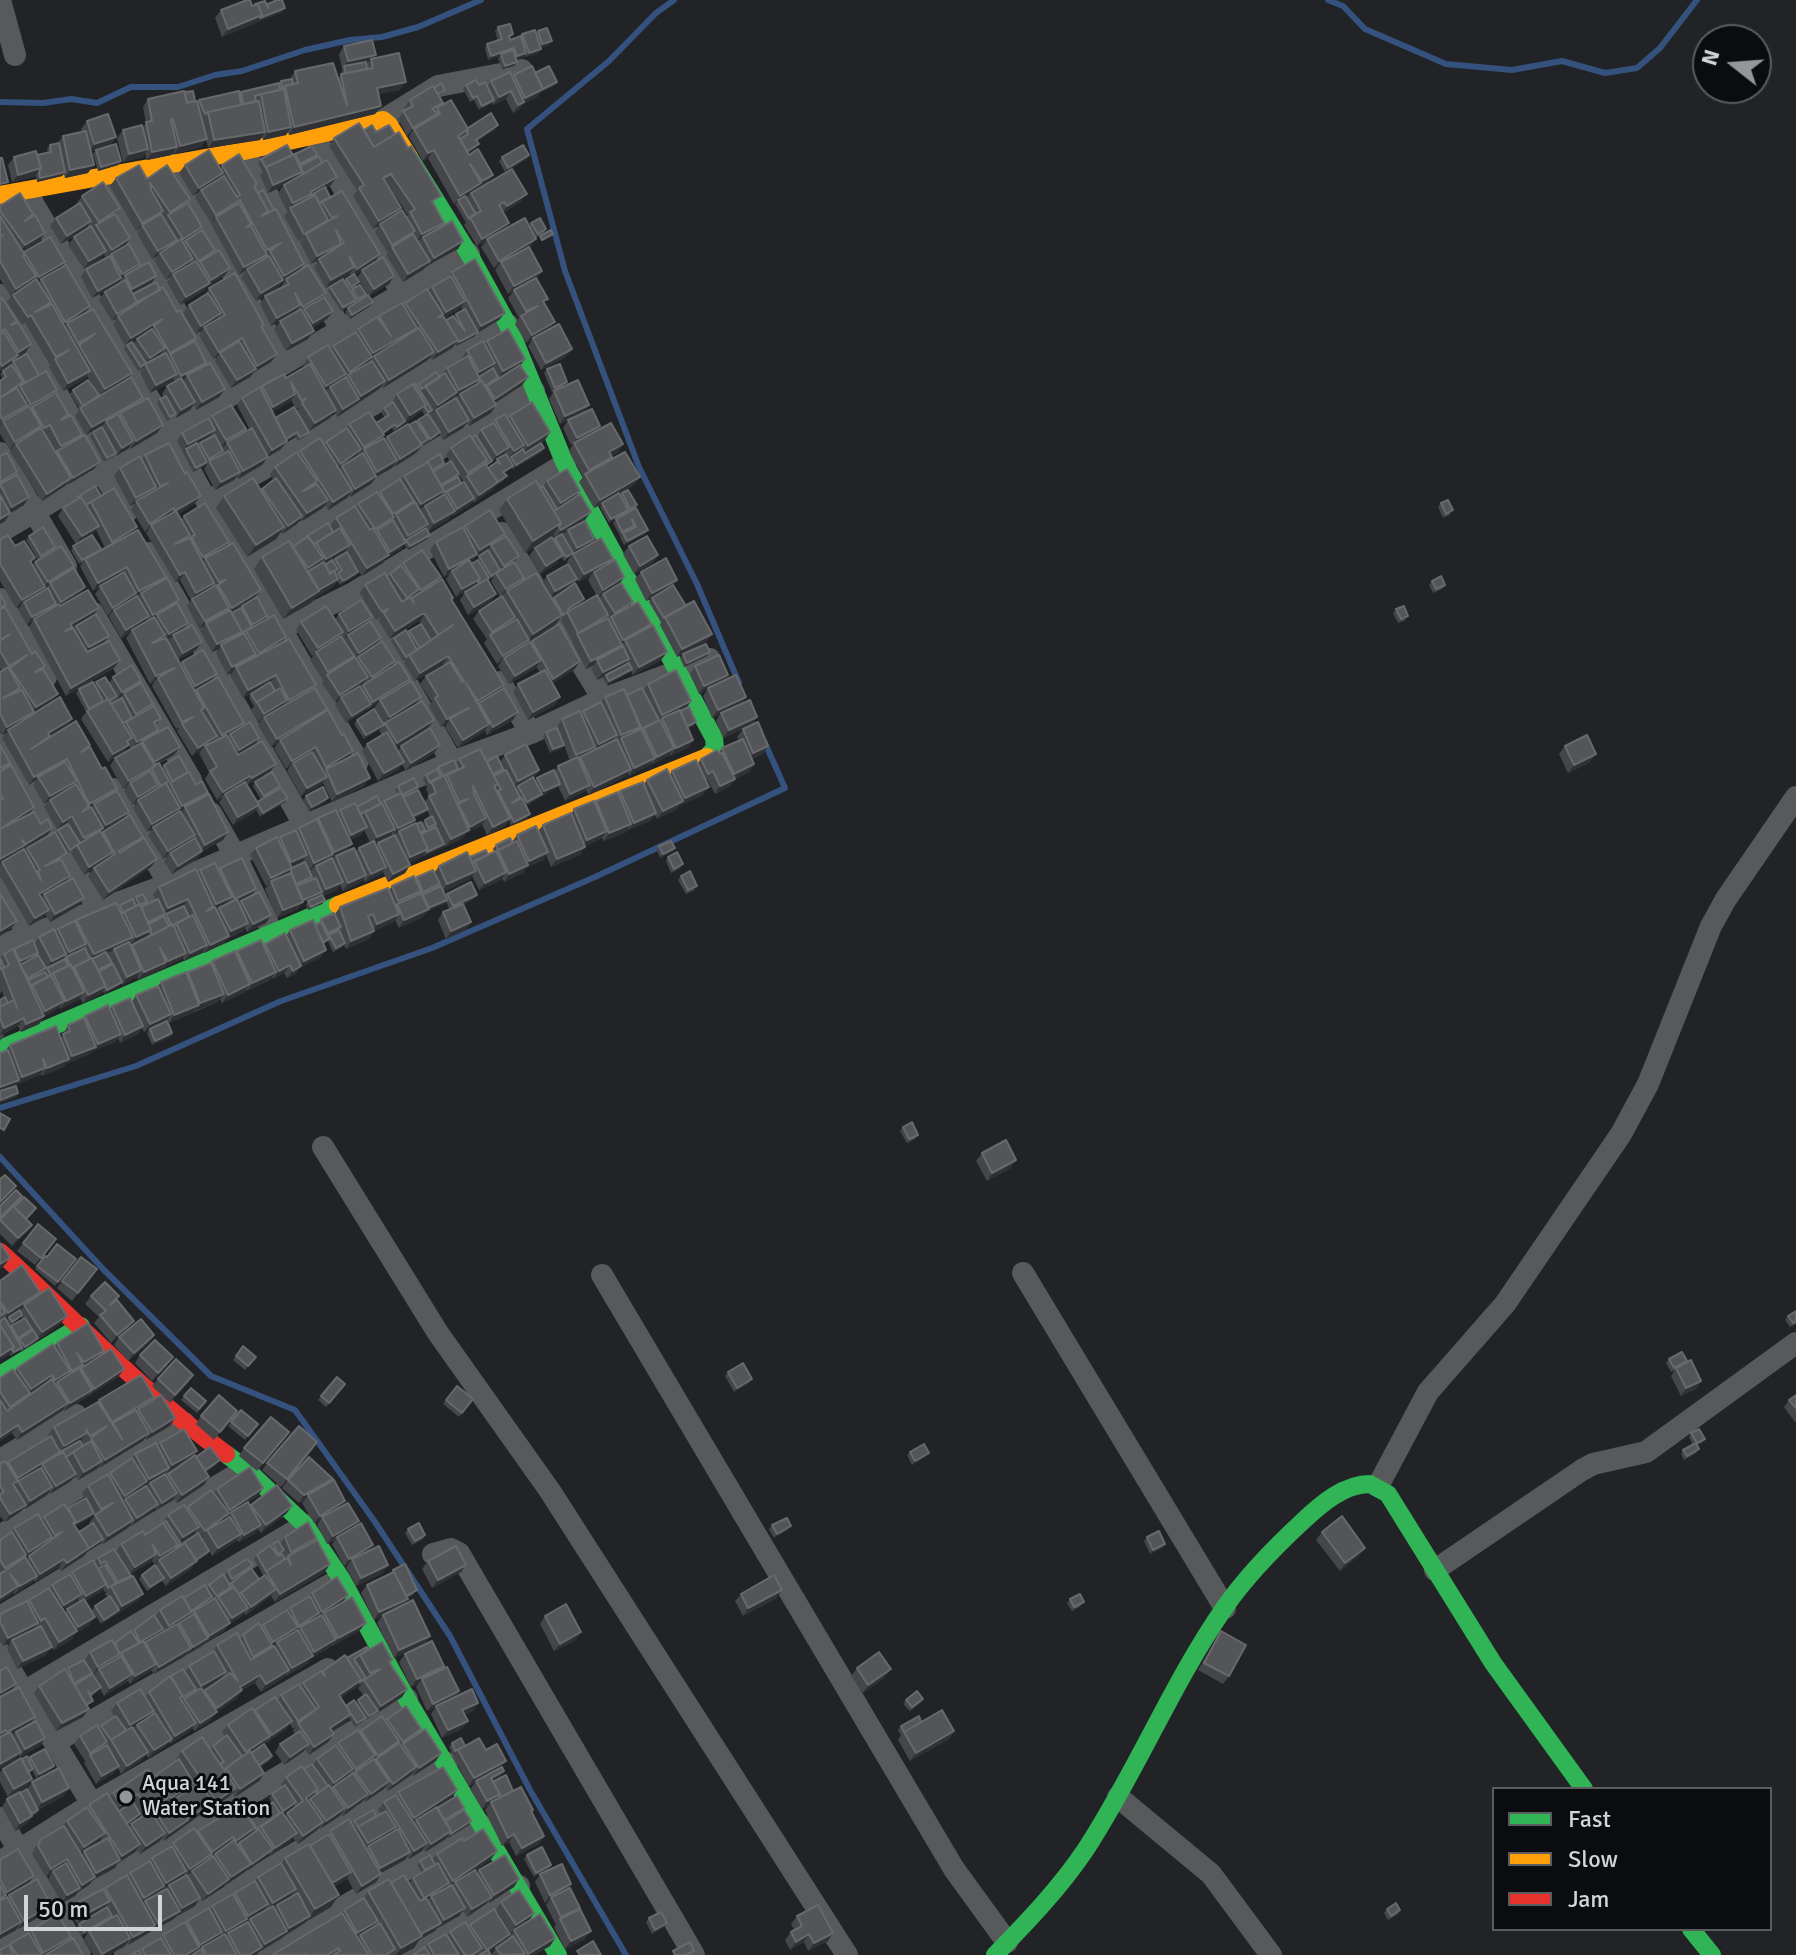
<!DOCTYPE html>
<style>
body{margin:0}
#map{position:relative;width:1796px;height:1955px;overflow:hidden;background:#212326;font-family:Signika,sans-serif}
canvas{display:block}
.legend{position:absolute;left:1492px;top:1787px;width:280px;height:144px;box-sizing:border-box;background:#0a0c0f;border:2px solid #5a5c60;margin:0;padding:10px 14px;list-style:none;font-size:24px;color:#d1d4d9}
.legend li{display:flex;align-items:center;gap:16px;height:40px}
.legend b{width:40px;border:2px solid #5a5c60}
.north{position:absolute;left:1692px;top:24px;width:80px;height:80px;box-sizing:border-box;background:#0a0c0f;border:2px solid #5a5c60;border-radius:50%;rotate:287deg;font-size:22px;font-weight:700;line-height:32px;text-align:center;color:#d1d4d9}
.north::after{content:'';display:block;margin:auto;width:28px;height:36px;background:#93969a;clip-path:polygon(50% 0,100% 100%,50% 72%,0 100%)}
.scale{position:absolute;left:24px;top:1895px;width:138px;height:36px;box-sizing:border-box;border:4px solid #d1d4d9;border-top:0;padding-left:10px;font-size:24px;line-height:28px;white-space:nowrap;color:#d1d4d9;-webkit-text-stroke:6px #0a0c0f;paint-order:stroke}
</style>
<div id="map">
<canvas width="1796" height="1955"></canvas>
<ul class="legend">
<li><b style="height:10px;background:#30b455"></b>Fast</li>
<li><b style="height:10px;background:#ff9f0a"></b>Slow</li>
<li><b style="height:10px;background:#e5322d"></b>Jam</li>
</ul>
<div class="north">N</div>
<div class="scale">50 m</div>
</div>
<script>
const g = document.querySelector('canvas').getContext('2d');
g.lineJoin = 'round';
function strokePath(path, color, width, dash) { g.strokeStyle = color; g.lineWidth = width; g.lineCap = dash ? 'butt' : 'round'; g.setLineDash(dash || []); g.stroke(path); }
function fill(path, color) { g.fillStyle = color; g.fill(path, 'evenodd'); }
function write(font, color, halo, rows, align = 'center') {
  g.font = font + ' Signika,sans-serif'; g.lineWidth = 6; g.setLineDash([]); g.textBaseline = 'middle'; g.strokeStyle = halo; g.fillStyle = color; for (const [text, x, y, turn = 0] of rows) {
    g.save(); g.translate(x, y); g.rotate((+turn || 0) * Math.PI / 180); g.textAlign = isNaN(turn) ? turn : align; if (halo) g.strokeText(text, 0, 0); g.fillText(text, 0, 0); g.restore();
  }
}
const stream = new Path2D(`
 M674,0L656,13L609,61L527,129L565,271L639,467L697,584L739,683
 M1328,0L1343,6L1365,29L1446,64L1512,70L1562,61L1605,73L1637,68L1660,48L1697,0
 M0,102L43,103L71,99L97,103L131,87H178L215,75L242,71L305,50L350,40L382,37L418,27L481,0
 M0,1108L136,1066L281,1001L432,948L595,877L785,788L764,741
 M0,1157L104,1270L211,1376L295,1410L375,1522L450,1636L530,1790L626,1955`);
const street = new Path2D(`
 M0,0L15,55
 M383,120L438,86L522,70
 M314,135L402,294
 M244,151L341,330
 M169,164L285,363
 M104,184L221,390
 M26,192L169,432L207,502L249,565L281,629L358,761
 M0,295L126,513
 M0,453L66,566
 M207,502L508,325
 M0,532L469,254
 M502,533L603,699
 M149,553L305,826
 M249,565L534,391
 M355,593L452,762
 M0,599L46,677
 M93,613L191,780
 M281,629L355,592L565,464
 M500,682L531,733
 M0,744L99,910
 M113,789L169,884
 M211,813L236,857L267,921
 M0,888L29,936
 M0,946L169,884L452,762L531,733L603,699L710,659
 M323,1147L438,1333L550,1491L847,1955
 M1023,1273L1225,1608
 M602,1275L954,1869L1007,1942
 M0,1460L76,1415
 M1378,1486L1428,1392L1505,1304L1621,1134L1648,1084L1711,926L1726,899L1796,797
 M0,1536L184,1423
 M433,1554L451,1549L459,1553L694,1955
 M1435,1570L1582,1470L1593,1464L1646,1452L1796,1343
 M0,1617L246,1469
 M0,1653L92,1804
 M22,1693L305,1525
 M55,1742L333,1583
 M1118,1797L1211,1874L1271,1955
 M0,1818L80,1955
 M0,1862L92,1804L328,1669
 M0,1946L407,1699
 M125,1955L447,1763
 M263,1955L481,1825
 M405,1955L519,1886`);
const fast = new Path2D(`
 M409,157L469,254L508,325L565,464L714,738L715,748L707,757
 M0,1049L338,905
 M0,1375L81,1326
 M226,1454L246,1469L305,1525L341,1578L407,1699L558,1955
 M1691,1929L1712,1955
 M995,1955C1027,1922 1060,1888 1086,1849C1137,1771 1172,1683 1225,1607C1247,1575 1275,1547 1303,1521C1321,1504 1344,1484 1370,1484L1388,1494L1493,1663L1584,1789`);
const slow = new Path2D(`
 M0,195L244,151L383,120L389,125L409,157
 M338,905L707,757`);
const jam = new Path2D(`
 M0,1252C75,1320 144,1394 226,1454`);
const wall = new Path2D(`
 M268,4L285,8L282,12L222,37L215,18L221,10L267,5Z
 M498,27L513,34L510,38V40L521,36L522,34H536L538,31L549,45L541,48L538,53L526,57L525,55L524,57L516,59L514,66L502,69L498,58L500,56L488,60L485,48L487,44L498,41L495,31Z
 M344,46L376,55L373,58L400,90L378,94L381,106L375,114L289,135L288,132L286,135L263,140L262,136L260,140L208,148L206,139L201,147L174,154V151L171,155L147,160L145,153L143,157L123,162L117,138L123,130L143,127L146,123L143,107L148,99L198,102L199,100L239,94L241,92L279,83L281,81L290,79L295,71L338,78L342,74V69L339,54Z
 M535,73L557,82L554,86L541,92L537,97L523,104L519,110L513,113L506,99L493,105L492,103L479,110L474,100L470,102L463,89L466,85L487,87L491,81L512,77L514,75Z
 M434,88L445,90L439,96L443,103L440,106L468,128L496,129L477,141L476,148L468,153L493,175L487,183L476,190L521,202L503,213L504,230L529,226L531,223L546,229L544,233L536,238L529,248L542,271L537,278L545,304L550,329L566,357L541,370L528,346L532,340L526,343L515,324L519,318L508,298L513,292L508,294L495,270L498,266L494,268L481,247L486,241L477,246L464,225L466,223L455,204L457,202L454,204L428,158L423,161L409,137L411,133L407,136L398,119L405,110L404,108L410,100Z
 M87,121L116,137L110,145L91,151L88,173L65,178L64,174L62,176L37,182L36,176L12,182L8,165L14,157L48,153L47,149L50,145L57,144L63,136L82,132L81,129Z
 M363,130L376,132L434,204L441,227L458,249L428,265V264L424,269L403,282L386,255L389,251L387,252L375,232L379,226L373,229L353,196L357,191L329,146L334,138ZM385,181L408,215L406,217L397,213L401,208Z
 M96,150L121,161L118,165L98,171L93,154Z
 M293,155H317L315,158L331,185L325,189L330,197L380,254L375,262L355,275L356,286L350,290L351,291L352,289L366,294L363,298L341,311L328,291L330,287L344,281L351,275L350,274L326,288L314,267L318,261L311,264L300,242L302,239L298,241L284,216L289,210L287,211L278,193L283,186L268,193L260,175L263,172L258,163L261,159Z
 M529,155L527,159L505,172L499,161L502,157Z
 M185,165L220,168L222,165L255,187L301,269L326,293L322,298L333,311L327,319L312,328L308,339L286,351L274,329L280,321L271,326L260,304L265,296L281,288V287L285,280L282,282L278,288L256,301L241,277L245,272L239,275L211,224L213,221L211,223L195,198L198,193L193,196L179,173Z
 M116,178L147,179L190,199L186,204L202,227L200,231L212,255L230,268L224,276L208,286L204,291L180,305L167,282L171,277L166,280L154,260L157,256L152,259L137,233L139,229L136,231L110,186Z
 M82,196L120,208L115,214L125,246L137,268L156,276L151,284L206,363L203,367L225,389L219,397L196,410L194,405L190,410L176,418L175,416L167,421L157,403L160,399L164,397L162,394L167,386L175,382L173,379L171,382L150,393L140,372L143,367L138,371L124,349L127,345L133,344L137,339L125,346L113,324L116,319L112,321L99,300L105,291L92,298L81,277L86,269L110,256L111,255L106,258L104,254L100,259L84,269L68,245L74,237L86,229L61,244L50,226L56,218L77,205L76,204Z
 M0,206L31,217L45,233L40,241L22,251L24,253L65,262L61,268L90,306L86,313L143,398L139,403L163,425L157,433L130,449L129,447L116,456L115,454L113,457L104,462L90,436L93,432L103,425L86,435L75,416L80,409L70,394L73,390L96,391L87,376L85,379L63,391L49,367L52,364L50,365L25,323L22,325L7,302L11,297L0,279Z
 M362,270L394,276L389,284L369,296L370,306L350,319L345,312L348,308L368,295L357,278Z
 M452,272L505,313L499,320L477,333L475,336L456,346L455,344L452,348L432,360L430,357L428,360L383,388L382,385L379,389L337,417L334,412L330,418L309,431L296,411L299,408L296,409L291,400L272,412L275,418L306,436L298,441L295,436L286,441L281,449L268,457L262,465L238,479L236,477L234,480L215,490L204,469L209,461L204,466L193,472L183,453L184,451L183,452L177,441L182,433L210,419L212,416L242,434L250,430L237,405L242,398L260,389L262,386L286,378L304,367L303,365L308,357L331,349L333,346L356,332L358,329L379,316L404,305L405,303L429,292L432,287L448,278ZM461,307L463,310L446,320L444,318Z
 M209,288L264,325L262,328L277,354L271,362L254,372L250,377L231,388L215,361L217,357L213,359L199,335L203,329L196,334L183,313L189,305L205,295Z
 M0,299L17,321L15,323L26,352L14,361L39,375L57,390L53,395L68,414L66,418L80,438L94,469L67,485L66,484L42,501L10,452L13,448L10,450L0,434V381L3,379L0,374L3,371L12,364L0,371Z
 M487,341L525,359L520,366L528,377L522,385L495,403L496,405L491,413L469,426L467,423L463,428L443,440L439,433L437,436L421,447L416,453L394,467L393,465L392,468L376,477L371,484L350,497L349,495L347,498L328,510L325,505L323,508L302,521L300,519L297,524L282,534L281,532L276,539L247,557L216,508L224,496L261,491L274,480L270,475L275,467L298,454L300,451L325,444L347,428L349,424L376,423L385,418L381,412L384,408L392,403L397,394L417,386L419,384L440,377L447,368L463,359L462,358L467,350L485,344ZM422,411L425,416L417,422L387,437L385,439L381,440L383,434L392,428L394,431Z
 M547,369L565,386L552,392L544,373Z
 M554,391L584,413L600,426L597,431L623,444L618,452L611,456L612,457L610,460L634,485L620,493V495L622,493L634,509L645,534L624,545L620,537L622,535L620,536L613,523L616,519L628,513L627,512L609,523L600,507L602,504L594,508L579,482L583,477L569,451L573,444L571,445L563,428L568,420L575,417L560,424L549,399Z
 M510,416L550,432L545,440L525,453L542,452L513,469L512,468L504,473V480L495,486L492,490L474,503L473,501L469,506L451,516L449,519L429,531L426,526L424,529L430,535L427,539L408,550L404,544L401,549L386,558L383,563L362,576L355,566L356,576L340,585L337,581L333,587L315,598L311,603L283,619L254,569L262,557L333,532L330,526L336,518L356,508L358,504L401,480L404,476L444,463L441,467L450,462L446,455L451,448L472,438L477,437L481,430L493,423L495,420L508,419ZM505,453V454L497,459L494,464L488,468L487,466L491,462ZM458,474L463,481L464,480L460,484L456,478Z
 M0,448V456L14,476L24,505L10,513L5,521L0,524Z
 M145,455L195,503L178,514L181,519L184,516L225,547L261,590L255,597L232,612V613L242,606L267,616L265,620L314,688L324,713L364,786L332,802L323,783L321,785L301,796L287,771L290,766L286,769L274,748L278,743L271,747L258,725L261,721L259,722L251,710L254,706L249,698L251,694L258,690L243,698L230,675L233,672L227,675L216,653L219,649L212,652L200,631L203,627L199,629L187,606L191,600L180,580L175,582L146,533L149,529L145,532L131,509L135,503L130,506L114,476L120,468L142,459Z
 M547,481L580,491L575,497L585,520L575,526L594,539L591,543L610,563L629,606L667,652L661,660L633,675L631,671L629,673L607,685L603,679L605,677L597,680L591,668L594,665L586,669L572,642L574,640L572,641L561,620L564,617L560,618L554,627L575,669L553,683L555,705L528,720L513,692L518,684L540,673L536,666L509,684L498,666L502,661L497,664L484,643L487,639L473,619L479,611L500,597L491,581L494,577L487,580L496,594L490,602L468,615L460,600L465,592L456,597L446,579L450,573L444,577L430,550L436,542L465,526L502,538L524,578L521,582L542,583L547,576L573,585L581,603L569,611L597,596L588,580L591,575L579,582L567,561L572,555L564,561L561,557L557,563L540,574L529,556L535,548L554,540L556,538L553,535L525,553L499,510L507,499L543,487ZM488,550L479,556L477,561L471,564V563L474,558Z
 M101,496L137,527L134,532L163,581L179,600L176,603L183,630L196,650L178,660L180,664L182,662L217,674L211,681L244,723L241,728L259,738L255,745L270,772L247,785L257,802H285L260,817L256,809L253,813L233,825L219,802L223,797L217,800L205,779L209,772L199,753L202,749L192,756L177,731L179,728L176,729L152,686L154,682L150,684L126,638L131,632L121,638L109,617L111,613L108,616L95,594L100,587L93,591L80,566L83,562L79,564L71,550L76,544L58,516L63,508L75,500L78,497ZM96,530L105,548L99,551L79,542L93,534Z
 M1441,503L1451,514L1443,518L1438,507Z
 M29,536L52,551L38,560L26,540Z
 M0,540L15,546L35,558L31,563L33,565L35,562L70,570L85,587L80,595L109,636L103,644L120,660L114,668L66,696L29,627L32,622L27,625L18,610L21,605L16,608L0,581Z
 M629,546L653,563L634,574L623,554Z
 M403,563L441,577L437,582L452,600L501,690L513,720L487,735L485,731L458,748L445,727L447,724L441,727L429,706L432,702L420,684L426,676L444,665L443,664L415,681L404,663L406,660L403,661L391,641L394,638L408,633L421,624L420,622H417L390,639L379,621L381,617L376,620L360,593L365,585L387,577Z
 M641,572L673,586L686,606L712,634L706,642L677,657L660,625L661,622L649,602L651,599L646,601L635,579Z
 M1432,581L1445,585L1442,589L1433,593L1429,585Z
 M0,594L6,604L4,607L32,654L45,666L42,669L53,702L72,719L67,726L50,736L88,748L114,793L124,819L143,837L140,840L157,859L151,867L103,900L88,876L93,869L84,875L71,853L74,850L68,853L62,845L61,860L70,876L67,881L84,898L78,906L50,922L45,914L43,918L29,926L0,876V865L1,863L0,864V745L6,768L29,814L41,824L52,828L47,836L56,834L58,830L67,825L57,829L44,807L48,802L44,804L33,785L36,780L29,785L2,738L6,732L2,735L0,732V672L2,671L0,668Z
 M1396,609L1406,620L1398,623L1393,613Z
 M339,614L372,617L368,622L381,638L378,644L391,668L407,684L416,704L434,720L428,728L396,748L398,751L401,746L440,745L434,753L406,771L402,764L398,770L378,781L362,751L367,744L382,735L379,731L384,724L374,708L378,703L346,723L335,705L339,699L335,702L322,683L324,679L323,680L310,660L314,655L312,656L296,630L301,622L335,620Z
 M683,654L707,656L684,667L680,658Z
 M695,666L728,675L724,681L746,697L741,704L757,717L752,725L768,746L763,754L752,759L754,764L749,772L735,779L729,787L715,794L707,779L705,780L703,795L679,806L677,809L657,819L655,815L650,821L628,830V829L626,832L604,841L602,838L601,839L585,846L580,855L551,867L546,855L543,860L526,868L523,873L504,882L502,878L501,880L479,890L472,876L470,879L443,892L445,896L447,894L477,895L475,898L464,904L466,930L446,939L438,920L443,912L450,910L446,902L444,904L427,911L423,917L399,928L395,920L394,922L374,931L369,939L346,949L344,945L342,947L333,952L328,941L323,945L320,958L300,967L296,974L287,978L284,973L273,979L272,977L270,980L247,991L246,990L245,992L222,1003L220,999L218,1002L169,1023L168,1020L166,1022L172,1033L170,1037L152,1045L147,1033L149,1030L144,1032L142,1028L138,1034L120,1043L118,1038L115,1042L92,1051L90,1054L66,1063L64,1067L42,1076L41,1074L40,1075L16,1084L15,1086L18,1093L16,1097L5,1051L10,1045L61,1038L68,1025L83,1019L85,1016L110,1009L112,1006L132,1002L136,995L158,986L161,982L187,974L188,972L211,963L212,961L236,953L237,951L264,945L286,936L290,930L315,925L319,923L321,919L335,914L340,907L389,890L392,886L416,879L417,877L434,873L439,866L470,857L488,855L494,852L493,849L496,845L512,842L517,835L538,831L543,825L571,814L574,809L595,803L596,801L619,794L620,791L644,784L647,780L670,775L672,771L698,763L701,759L719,753L722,748L739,740L737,737L743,729L723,738L716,721L720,714L712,718L703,696L707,690L699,694L690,674Z
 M113,677L141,681L139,684L150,709L161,719L156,726V734L180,747L174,755L159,764L162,768L164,765L196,785L205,796L228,832L223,840L202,851L197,859L172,874L164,861L168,856L163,859L148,835L152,829L147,832L133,808L137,803L132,805L124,791L127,787L123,789L110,766L115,758L131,749L129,745L123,753L108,762L81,719L86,712L76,693L79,689L95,685L96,682L109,683Z
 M648,684L691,701L686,708L696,722L693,726L688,728L693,740L688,748L670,756V754L629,776L628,773L626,776L589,795L586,790L584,792L565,801L558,786L526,806L527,818L511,826L509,820L505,826L487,835L482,824L481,826L466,833L463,838L445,847L444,845L442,848L424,856V855L422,857L409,863L410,865L405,873L388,882L383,872L380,875L365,882L364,879L361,882L343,891L340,885L337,890L323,896L322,904L308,910L306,905L308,901L320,896V894L302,903L298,909L277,918L265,889L268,885L266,886L250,855L256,848L278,840L280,837L297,831L299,828L318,818L338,814L340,810L381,804L384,801L398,794L395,790L398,786L418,787L416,791L424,803L429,796L426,789L428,786L427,787L423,779L426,775L437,770L438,767L456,764L459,759L500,762L505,755L539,770L534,778L535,781L537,778L554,772L558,766L570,761L564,745L561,749L550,753L543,736L546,732L556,728L562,719L581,713L583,711L601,702L605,697L627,695L643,690ZM427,810L430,817L425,820L422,823L411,825L415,820L414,818L425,813ZM364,830L370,842L359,848L356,851H347L352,844L350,840L361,835ZM391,834L392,836L378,843L376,846L375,843L389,837Z
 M357,720L381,728L364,739L354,724Z
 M1565,746L1590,762L1568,773L1559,754Z
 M255,782L280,786L277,790L261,800L253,786Z
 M306,796L326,802L309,811L303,800Z
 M659,846L672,852L660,858L657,850Z
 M668,857L683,864L680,868L671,873L666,861Z
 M220,868L252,896L271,915L266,923L247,932L245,928L243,931L227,939L223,944L204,953L203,951L202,953L184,961L183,957L180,960L138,980L137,976L122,985L121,983L119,986L104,994L103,991L101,994L83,1003L80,998L78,1000L60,1009V1007L44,1017L39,1024L21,1032L18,1026L3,1034L4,1036L0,1041V1000L4,998L2,991L0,994V958L4,954L14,949L34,944L39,937L55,933L58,929L76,920L118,908L120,905L134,900L136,897L147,902L144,905L156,900L153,895L159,887L198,873L200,870H219Z
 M681,876L695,890L686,894L678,880Z
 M903,1127L918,1135L915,1139L907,1143L900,1131Z
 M982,1153L1011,1168L987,1181L976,1161Z
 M33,1212L26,1219L32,1225L26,1233L12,1246L0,1234V1219Z
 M38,1224L56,1239L35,1265L17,1251Z
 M76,1259L55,1286L35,1269L37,1266Z
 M97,1269L72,1301L57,1288L62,1281Z
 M0,1281L35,1298L61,1323L38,1340L36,1342L22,1351L20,1349L11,1356L9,1354V1355L2,1320L1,1319L0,1320ZM23,1307L20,1311L9,1317L7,1320L6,1319ZM21,1317L23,1319L11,1327L10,1326Z
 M91,1296L115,1302L134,1321L111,1343L94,1323L99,1317L85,1304Z
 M1788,1316L1796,1324L1790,1327L1785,1320Z
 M154,1335L149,1343L128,1361L114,1345L119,1337Z
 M57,1343L104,1351L100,1355L124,1369L118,1377L64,1411L63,1409L17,1440L12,1433L0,1441V1378L15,1371L17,1368L54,1346Z
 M243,1346L256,1357L245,1370L233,1360Z
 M140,1355L168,1365L152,1381L135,1363Z
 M1669,1359L1687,1361L1685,1364L1701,1381L1696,1389L1681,1396L1671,1376L1675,1370L1671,1372L1666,1363Z
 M728,1372L749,1383L734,1392L725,1376Z
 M193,1375L170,1403L152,1386L158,1379Z
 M337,1377L345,1384L326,1407L318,1400Z
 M457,1386L473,1399L459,1417L443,1404Z
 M191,1388L206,1401L197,1413L181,1400Z
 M1796,1395V1422H1795L1784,1407L1789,1400Z
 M154,1397L150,1402L175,1418L170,1426L146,1440L145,1438L143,1441L99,1468L98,1467L78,1480L75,1475L71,1481L50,1494L49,1492L47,1495L25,1509L24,1507L20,1512L5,1522L1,1517L0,1518V1464H7L49,1437L48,1435L54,1427L97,1403L99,1400Z
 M241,1410L258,1424L245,1440L228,1426Z
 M237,1411L214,1440L196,1424L201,1416Z
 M1691,1433L1705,1439L1702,1443L1697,1445L1699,1449L1696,1453L1684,1460L1681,1454L1683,1450L1693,1445L1689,1437Z
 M283,1440L257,1471L239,1456L244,1448Z
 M160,1443L217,1464L206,1472L204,1485L177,1503L174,1498L171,1501L156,1510L155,1508L152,1512L131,1526L130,1524L128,1528L103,1544L101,1542L87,1552L84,1556L61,1571L59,1567L35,1582L33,1580L31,1583L15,1594L14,1593L0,1602V1540L11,1533L14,1528L42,1520L44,1517L67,1509L85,1498L82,1494L88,1486L132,1459L135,1454L157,1446ZM94,1514L95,1515L89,1523L90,1525L79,1532L75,1526L92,1517Z
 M312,1450L281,1487L262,1470L267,1463Z
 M910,1452L926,1457L912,1465L907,1455Z
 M333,1479L331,1482L342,1506L359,1521L355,1527L383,1573L356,1586L346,1567L349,1564L344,1566L332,1544L336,1539L327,1544L317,1525L320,1520L314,1523L302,1503L305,1500L299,1503L282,1488L288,1480Z
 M217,1489L258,1496L248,1502L250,1506L251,1505L292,1506L286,1514L261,1533L258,1529L256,1533L239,1542L237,1540L235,1542L212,1556L202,1538L203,1536L201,1538L209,1551L207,1555L196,1561L191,1569L166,1586L162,1581L147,1591L139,1579L142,1575L155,1566L157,1563L154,1564L152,1560L130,1575L143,1594L137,1601L101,1624L92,1610L95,1606L108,1598L105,1594L107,1591L105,1592L103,1589L101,1592L85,1601L95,1617L89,1625L76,1633L72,1639L54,1650L51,1646L46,1655L17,1669L7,1648L10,1642L3,1646L0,1641V1614L27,1602L49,1588L52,1585L70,1575L72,1572L98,1569L103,1565L98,1568L95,1562L98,1558L116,1552L121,1544L145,1535L163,1523L168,1515L186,1509L214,1493ZM195,1532L196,1534L180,1546L181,1543ZM78,1599L79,1602L67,1609L65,1612L63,1610L76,1602Z
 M772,1525L788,1530L774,1538L769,1529Z
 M408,1529L425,1535L423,1539L412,1545L405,1533Z
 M1322,1532L1360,1555L1340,1571L1316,1540Z
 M285,1537L313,1542L325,1572L275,1602L271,1596L246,1615L244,1613L242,1616L229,1624L224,1631L205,1643L203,1646L154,1674L151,1670L130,1684L128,1681L104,1696L100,1689L91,1697L93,1701L87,1706L83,1717L56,1731L34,1693L39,1686L66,1670L68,1668L90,1670L85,1660L90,1652L114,1644L132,1632L134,1630L155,1617L160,1610L207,1588L209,1585L229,1583L225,1575L228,1571L253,1565L251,1568L259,1579L262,1577L263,1575L254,1559L257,1555L271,1547L273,1544H280Z
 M1147,1537L1162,1548L1150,1554L1144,1541Z
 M428,1561L461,1572L432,1588L422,1569Z
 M393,1570L414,1594L407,1598L403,1605L430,1636L424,1644L394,1658L377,1623L382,1616L374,1620L361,1593L367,1585L390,1573Z
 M312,1593L348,1595L342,1603L366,1623L360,1630L332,1646V1645L330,1647L311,1658L307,1664L286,1676L285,1675L283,1678L261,1692L255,1683L242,1690L237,1698L217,1712L211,1720L195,1731L192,1728L190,1731L170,1744L169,1742L166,1746L148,1758L146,1755L142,1760L121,1774L118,1768L114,1773L96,1784L84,1763L86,1760L85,1761L74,1744L80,1736L99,1729L101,1726L115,1717L111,1711L117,1703L145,1697L149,1692L185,1672L189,1666L212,1652L217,1645L240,1639L243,1635L261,1628L263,1625L288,1611L290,1608L310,1596Z
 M741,1594L777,1598L743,1616L735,1601Z
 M1070,1599L1081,1606L1072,1611L1067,1603Z
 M545,1616L576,1640L554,1651L540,1624Z
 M1221,1631L1229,1676L1223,1684L1198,1670Z
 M368,1649L392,1660L390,1663L407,1689L402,1697L366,1720L365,1719L363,1722L355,1727L349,1718L346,1722L332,1731L328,1742L309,1755L305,1750L303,1752L284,1765L275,1752L280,1744L295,1734L293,1731L296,1726L293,1729L290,1724L286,1729L264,1744L272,1756L270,1760L260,1767L264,1773L259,1781L235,1797L232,1793L230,1796L211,1809L209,1807L207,1810L184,1826L182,1828L164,1841L162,1838L160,1841L140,1854L137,1849L135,1852L117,1864L115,1868L93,1880L89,1885L78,1892L75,1896L62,1903L48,1879L52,1873L46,1877L32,1854L35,1848L40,1840L62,1827L67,1821L88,1807L89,1805L110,1797L113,1793L154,1778L156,1775L177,1760L176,1759L182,1751L210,1749L213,1746L225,1737L222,1732L228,1725L255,1710L278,1700L281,1695L301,1687L303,1683L347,1658ZM362,1683L358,1688L364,1696L356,1703L346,1706L340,1698ZM132,1802L142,1817L129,1827L128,1825L137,1818L119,1811ZM164,1803L165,1805L155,1812L153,1815L151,1813ZM100,1839L102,1841L84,1851L81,1855V1853Z
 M405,1654L442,1670L459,1691L455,1697L478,1703L473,1711L464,1715L468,1721L462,1729L442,1738L431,1714L435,1708L427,1711L416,1687L419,1683L411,1687L399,1662Z
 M857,1668L885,1677L863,1693L851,1676Z
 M0,1671L12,1690L35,1717L30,1725L45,1738L40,1746L20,1757L19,1755L15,1760L0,1769Z
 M923,1699L920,1703L910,1711L903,1704L906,1700Z
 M387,1719L418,1733L436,1761L413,1776L412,1774L388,1791L385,1787L365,1802L364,1800L343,1816L341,1813L298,1844L293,1838L291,1841L270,1856L269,1854L247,1871L246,1870L226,1885L225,1884L202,1901L200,1898L195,1906L152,1931V1930L150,1932L128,1945L127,1943L125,1946L109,1955H93L84,1939L88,1932L81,1936L76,1928L79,1924L106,1908V1906L77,1924L70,1912L75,1904L128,1876L130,1873L169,1848L173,1843L198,1831L249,1819L272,1803L269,1798L272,1794L282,1787L281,1785L286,1777L313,1765L317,1759L338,1743L361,1731L386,1722ZM294,1805L295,1806L285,1816L283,1813Z
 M921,1722L954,1731L949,1739L910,1761L898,1740L901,1735L898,1730L901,1726Z
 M452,1743L486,1750L501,1767L499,1779L513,1791L531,1812L544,1836L539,1844L516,1856L509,1842L502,1846L485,1810L488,1806L482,1809L470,1789L475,1783L469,1786L453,1757L456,1753L453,1755L449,1747Z
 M30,1757L54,1766L51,1770L36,1778L32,1770L29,1773L32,1779L27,1787L8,1797L0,1782V1772L3,1769L28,1759Z
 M32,1782L64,1796L38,1810L36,1814L32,1816L27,1824L15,1831L2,1807L7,1799L27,1789Z
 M398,1792L452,1798L437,1808H464L461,1812L469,1825L448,1838L447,1837L446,1839L425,1852L424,1849L422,1851L409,1859L407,1857L405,1860L381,1873L376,1882L356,1894L347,1878L334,1887L331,1907L284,1935L282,1939L259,1952L257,1955H131L140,1952L142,1949L161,1938L163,1935L234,1895L235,1893L255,1881L258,1877L281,1864L285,1858L310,1846L325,1837L330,1831L352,1824L354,1821L376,1816L381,1814L378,1810L384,1802L396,1795Z
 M464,1841L497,1851L491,1859L476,1870L477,1873L479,1870L514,1887L489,1903L488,1902L486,1904L467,1917L463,1911L459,1916L438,1928V1927L435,1931L419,1940L414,1948L401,1955H272L341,1914L344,1910L364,1898L368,1891L391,1883H409L413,1878L422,1873L417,1865L420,1861L432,1860L437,1854Z
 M527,1855L549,1869L534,1877L524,1859Z
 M0,1860L34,1876L3,1899L7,1898L9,1895L46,1913L18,1929L17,1927L16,1930L0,1939Z
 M540,1874L571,1884L568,1889L580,1908L578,1910L585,1939L565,1949L554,1927L557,1924L556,1925L546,1905L549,1901L545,1903L535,1882Z
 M501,1902L555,1938L550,1946L534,1955H479L478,1954L477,1955H413L426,1947L428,1944L447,1936L450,1932L469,1927L470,1925L510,1934L505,1942L489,1952L491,1955L496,1948L509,1939L508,1938L513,1932L511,1933L496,1910Z
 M1387,1909L1400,1910L1398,1914L1388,1920L1384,1913Z
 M797,1916L828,1941L808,1951L804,1942L790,1950L785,1940L791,1932L794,1930L791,1924Z
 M649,1918L667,1923L664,1927L652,1934L646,1922Z
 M31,1930L67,1942L83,1955H0L10,1944L29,1933Z`);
const shadedWall = new Path2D(`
 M285,8L282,12L222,37L228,29L262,15Z
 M552,41L549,45L540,48L542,44Z
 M514,48L512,52L488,60L491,56Z
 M541,49L538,53L526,57L529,53Z
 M526,53L524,57L514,60L517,56Z
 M376,55L368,63L344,68V66L342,69L348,61Z
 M517,62L514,66L502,69L505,66Z
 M406,82L400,90L371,96L377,88Z
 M557,82L554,86L541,92L537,97L523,104L519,110L513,113L525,98Z
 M511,91L506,99L493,105L499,97Z
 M494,100L491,104L479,110L482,106Z
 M381,106L375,114L289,135L294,127Z
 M438,113L432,121L414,129L411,133L407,136L413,128Z
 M498,125L496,129L474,144L476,140Z
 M291,127L286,135L263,140L268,132Z
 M265,132L260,140L208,148L214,140Z
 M116,137L110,145L89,152L94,144Z
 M207,139L201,147L174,154L180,146Z
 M177,147L171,155L147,160L152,152Z
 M148,149L143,157L123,162L129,154Z
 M434,150L428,158L423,161L428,153Z
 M529,155L527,159L505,172L508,168Z
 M121,161L118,165L98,171L101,167Z
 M94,165L88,173L65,178L70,170Z
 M41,168L35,176L12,182L18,175Z
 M65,172L62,176L37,182L40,178Z
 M302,172L297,180L268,193L273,185Z
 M223,173L218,181L201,190L198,193L193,196L199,188Z
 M493,175L487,183L454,204L460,196Z
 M337,177L331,185L312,196L311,195L306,202L287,211L293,203Z
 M527,194L521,202L501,214L507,206Z
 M240,200L235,208L216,217L211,223L216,215Z
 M401,208L396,215L373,229L379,221Z
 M163,211L157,219L142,225L136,231L142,223Z
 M91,221L86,229L61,244L67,236Z
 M444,223L438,231L423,237L416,242L422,234Z
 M509,223L504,230L477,246L482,239Z
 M415,231L409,239L392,247L387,252L392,245Z
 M45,233L40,241L19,253L25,245Z
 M130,238L125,246L106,258L112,250Z
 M536,239L531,247L502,264L501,262L498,266L494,268L499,261Z
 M177,240L171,248L160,253L157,256L152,259L158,251Z
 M463,241L458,249L428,265L434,258Z
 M341,244L336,252L319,259L311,264L317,256Z
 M106,251L100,259L84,269L89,261Z
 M380,254L375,262L352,277L357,269Z
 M267,255L261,263L247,269L239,275L244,267Z
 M193,259L187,266L173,274L166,280L172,272Z
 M430,261L424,269L403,282L408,274Z
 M65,262L60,270L41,279L39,282L33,285L39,277Z
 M140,264L135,272L125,275L116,286L92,298L98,291L118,280L122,274Z
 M304,264L299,272L282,282L278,288L256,301L261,293L280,282L284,276Z
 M354,267L349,275L326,288L331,280Z
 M230,268L224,276L208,286L204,291L180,305L186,297L208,285L211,280Z
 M542,271L537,279L508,294L514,286Z
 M36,276L31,284L11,297L16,289Z
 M156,276L151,284L127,296L132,289Z
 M394,276L389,284L368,297L374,289Z
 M160,290L118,316L112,321L117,314Z
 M326,293L320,301L304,309L298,315L303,307Z
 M465,301L460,309L441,320L446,312Z
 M373,302L370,306L350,319L352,315Z
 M300,305L295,313L271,326L277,318Z
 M90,306L85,314L67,323L65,327L60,330L65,322Z
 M333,311L327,319L308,331L313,323Z
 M221,313L215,321L196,334L201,326Z
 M505,313L499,320L477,333L475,336L456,346L459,342L477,333L481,326Z
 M162,319L154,326L151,331L125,346L131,338Z
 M555,322L549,330L526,343L532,335Z
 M417,328L411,336L374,356L366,365L348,375L344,380L350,372L369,359L373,353Z
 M314,331L308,339L286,351L292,343Z
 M196,338L190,346L170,354L164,361L170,353Z
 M242,338L236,346L220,353L217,357L213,359L219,352Z
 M458,340L452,348L432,360L438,352Z
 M31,344L26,352L0,371L2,366L15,357L19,352Z
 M165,348L159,356L138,371L150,358Z
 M572,349L566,357L541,370L546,363Z
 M434,352L428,360L383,388L389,380Z
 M277,354L271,362L254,372L250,377L231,388L237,380L254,370L257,366Z
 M525,359L519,367L498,379L503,371Z
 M206,363L200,371L187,375L185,379L176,383L181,376Z
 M495,363L489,371L473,379L479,372Z
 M90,371L85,379L63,391L68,383Z
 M132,373L127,381L99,397L105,389Z
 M177,374L171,382L150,393L156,385Z
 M346,374L340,382L320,394L326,386Z
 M528,377L522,385L489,407L495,399Z
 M480,379L475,387L454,398L459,390Z
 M385,381L379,389L337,417L343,409Z
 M225,389L219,397L196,410L202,402Z
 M57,390L51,397L32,407L25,413L31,405Z
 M457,392L452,400L436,410L432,413L438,405Z
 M295,394L290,402L268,415L273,407Z
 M143,398L137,405L120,413L118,416L106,421L103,425L86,435L92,427Z
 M195,402L190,410L176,418L181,410Z
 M27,405L22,413L3,421L0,425L2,419Z
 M426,405L420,413L404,423L410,415Z
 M496,405L491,413L469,426L474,418Z
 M589,405L584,413L560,424L565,416Z
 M336,410L330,418L309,431L315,423Z
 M469,420L463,428L443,440L449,432Z
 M163,425L157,433L130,449L136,441Z
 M41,426L36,434L16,444L10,450L15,442Z
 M600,426L594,434L571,445L577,438Z
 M246,429L240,437L227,442L225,446L221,448L226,440Z
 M215,430L209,437L183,452L188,444Z
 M550,432L545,440L523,454L528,446Z
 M82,435L77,443L58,452L61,446Z
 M384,435L378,443L364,449L359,455L364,447Z
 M428,439L416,453L394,467L400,459Z
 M133,441L128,449L116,456L122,448Z
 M287,441L281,449L266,458L272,450Z
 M623,444L618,452L603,460L609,452Z
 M524,445L518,453L508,459L514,451Z
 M509,447L503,455L491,463L497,455Z
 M544,448L542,452L513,469L516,465Z
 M361,449L356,457L335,471L341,464Z
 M223,451L221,455L193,472L196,468L207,462L209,459Z
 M268,457L262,465L238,479L243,471Z
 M397,460L392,468L376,477L371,484L350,497L355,489L371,479L377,472Z
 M100,462L94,469L67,485L73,478Z
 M240,472L234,480L215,490L221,482Z
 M507,476L492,490L474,503L479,495Z
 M640,477L634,485L594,508L600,500Z
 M71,478L65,486L42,501L47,494Z
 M156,487L151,494L130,506L136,498Z
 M352,490L347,498L328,510L333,502Z
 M444,491L439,498L415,512L421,504Z
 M580,491L574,499L556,510L561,503Z
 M201,496L195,503L170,518L175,511Z
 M29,497L24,505L6,515L12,507Z
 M474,498L469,506L452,517L457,509Z
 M328,500L323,508L302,521L307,513Z
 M414,501L408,509L396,514L388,524L377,530L370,537L375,529L389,520L393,514Z
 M174,508L169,516L151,525L145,532L150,524Z
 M628,510L625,513L609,523L611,519Z
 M455,511L449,519L429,531L434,523Z
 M591,512L585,520L556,538L561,530Z
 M10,513L5,521L0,524V519Z
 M302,516L297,524L282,534L288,526Z
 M561,523L553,535L525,553L533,541Z
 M428,524L422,532L402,543L408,536Z
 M99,526L93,534L76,544L82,536Z
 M137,527L132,535L106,550L112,542Z
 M284,527L276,539L247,557L256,545Z
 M648,530L645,534L624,545L627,541Z
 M505,534L500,542L491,545L488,550L474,558L480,550Z
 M430,535L427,539L408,550L410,546Z
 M594,539L589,547L572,556L577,548Z
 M229,542L224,550L205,558L203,562L198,565L203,557Z
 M406,542L401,549L386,558L383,563L362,576L367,568L387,556L390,552Z
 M350,545L344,553L320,567L326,559Z
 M477,554L472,562L452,572V571L444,577L449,569Z
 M563,555L557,563L540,574L546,566Z
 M658,555L653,563L634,574L640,566Z
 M519,556L513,564L498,573L504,566Z
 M323,558L317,566L302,576L308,568Z
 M613,559L607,567L594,572L591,575L579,582L584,574Z
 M74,566L68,574L50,583L40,595L24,602L21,605L16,608L22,600L44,587L48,582Z
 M127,567L121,575L93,591L98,583Z
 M185,572L180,580L175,582L180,575Z
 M358,572L356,576L340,585L343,581Z
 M166,577L160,585L141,593L133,599L139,591Z
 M624,577L619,585L598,598L603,590Z
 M524,578L518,586L507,591L500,597L506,589Z
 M338,579L333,587L315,598L311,603L283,619L292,608Z
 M480,579L474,587L456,597L462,589Z
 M577,579L571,587L549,599L555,591Z
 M677,580L672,588L646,601L652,593Z
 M214,583L209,590L191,600L196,593Z
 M85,587L80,595L55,610L61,602Z
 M261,590L255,597L226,615L232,608Z
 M136,593L131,601L114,610L108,616L113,608Z
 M496,594L490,602L468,615L474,607Z
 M584,599L581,603L565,613L568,609Z
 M179,600L173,608L157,615L155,618L147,623L153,615Z
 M56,604L51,612L34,619L32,622L27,625L32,617Z
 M99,608L93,616L70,629L71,624Z
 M229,608L223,615L206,623L203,627L199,629L205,621Z
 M422,614H425L420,622H417L390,639L395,631Z
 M562,615L554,627L504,658L497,664L503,656L528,641L533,634Z
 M608,615L603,623L577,634L572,641L578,633Z
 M149,616L144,624L121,638L126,630Z
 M267,616L265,620L246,631L244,634L221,645L219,649L212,652L217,644L250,628L252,625Z
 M372,617L366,624L344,639L349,631Z
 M188,623L182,631L163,642L169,634Z
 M651,624L645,632L625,640L617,652L597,660L594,665L586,669L591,661L618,646L623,640Z
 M343,632L337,640L316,652L312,656L318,648Z
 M712,634L706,642L677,657L682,649Z
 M109,636L103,644L84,655L89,647Z
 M286,637L281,645L253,661L259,653Z
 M381,638L376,646L353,660L359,653Z
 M202,642L196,650L177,661L183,653Z
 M667,652L661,660L633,675L639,667Z
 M710,652L707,656L684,667L687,663Z
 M256,654L250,662L236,667L233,672L227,675L232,667Z
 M448,656L443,664L415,681L420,673Z
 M629,659L624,667L606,675L597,680L603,672Z
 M120,660L114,668L66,696L71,688Z
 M541,660L536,668L509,684L515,676Z
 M395,661L390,669L367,685L372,677Z
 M580,661L575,669L547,687L553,679Z
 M175,668L158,678L154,682L150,684L156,676Z
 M632,669L629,673L607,685L609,681Z
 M217,674L211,681L190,694L195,686Z
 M276,675L270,683L243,698L248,690Z
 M728,675L722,683L708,688L707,690L699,694L704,686Z
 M368,677L362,685L335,702L340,695Z
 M410,679L404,687L380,700L378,703L368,710L373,702Z
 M141,681L136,688L124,693L121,697L116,700L122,692Z
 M504,685L499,693L479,703L473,709L478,701Z
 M58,694L52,702L29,720L2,735L7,727L32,713L36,707Z
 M421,697L415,705L384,724L390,717Z
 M560,697L555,705L528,720L533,712Z
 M746,697L741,705L712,718L718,710Z
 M287,700L282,708L264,717L259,722L264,714Z
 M691,701L686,709L662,718L660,721H658L662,715Z
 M371,704L365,712L346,723L352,716Z
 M469,708L450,719L447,724L441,727L447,719Z
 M327,709L322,716L280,740L278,743L271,747L277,739Z
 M518,712L513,720L487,735L493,727Z
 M757,717L752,725L723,738L729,730Z
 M72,719L67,726L43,741L48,733Z
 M434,720L428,728L391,751L397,743Z
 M244,723L239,731L230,734L228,737L217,743L222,735Z
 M489,724L484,732L458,748L463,740Z
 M384,725L381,728L364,739L366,735Z
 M641,727L635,734L621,738L616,743L621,735Z
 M158,730L153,738L142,741L140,745L131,750L137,742Z
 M617,735L611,743L593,752L599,744Z
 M217,736L211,744L205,746L202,749L192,756L198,748Z
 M259,738L254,746L234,758L239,750Z
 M693,740L688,748L670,756L676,748Z
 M129,745L123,753L108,762L113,754Z
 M440,745L434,753L406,771L411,763Z
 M564,745L561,749L550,753L553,749Z
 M768,746L763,754L748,761L753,753Z
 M180,747L174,755L154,766L149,774L130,783L123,789L129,781L149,770L154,762Z
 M316,747L311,755L293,763L286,769L292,761Z
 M595,747L590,755L580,757L577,760L571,763L576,755Z
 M674,748L669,756L652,765L657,757Z
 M353,751L348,759L326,769L321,774L326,767Z
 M1596,754L1590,762L1568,773L1574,765Z
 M655,758L649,766L629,776L634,768Z
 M67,759L61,767L38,777L36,780L29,785L34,777Z
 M404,762L398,770L378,781L384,773Z
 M276,764L270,772L246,786L252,778Z
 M754,764L749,772L728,782L734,774Z
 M631,769L626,776L589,795L594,787Z
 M539,770L533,778L512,789L518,781Z
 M250,776L245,784L225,794L217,800L223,792Z
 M327,777L321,785L301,796L307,788Z
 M370,778L364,786L332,802L337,794Z
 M735,779L729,787L715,794L720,786Z
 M77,781L71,788L50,800L44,804L50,796Z
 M560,784L557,788L542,795L540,798L524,806L527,802L541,795L544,791Z
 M158,785L153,793L138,800L132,805L138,797Z
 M590,785L584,792L565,801L570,794Z
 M418,787L416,791L400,799L402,795Z
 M709,787L703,795L679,806L677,809L657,819L663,811L683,801L685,798Z
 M117,789L112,796L94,804L92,808L85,811L89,804Z
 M208,793L202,800L185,807L183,811L177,814L182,806Z
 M288,798L285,802L260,817L263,813Z
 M328,798L326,802L309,811L312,807Z
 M259,805L253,813L233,825L238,817Z
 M34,807L29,815L0,829Z
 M180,808L175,816L147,832L152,824Z
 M428,809L425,813L409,821L412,817Z
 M129,812L123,820L100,833L106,825Z
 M656,813L650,821L628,830L634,823Z
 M530,814L527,818L511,826L514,822Z
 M72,816L66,824L57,829L63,822Z
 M486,818L481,826L466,833L463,838L445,847L451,839L466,831L470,827Z
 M510,818L505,826L487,835L493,827Z
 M415,820L409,828L399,831L396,834L392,836L398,828Z
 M631,824L626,832L604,841L609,833Z
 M367,827L361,835L345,842L351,835Z
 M52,828L47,836L21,852L26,844Z
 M103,828L97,835L78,846L84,838Z
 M395,829L389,837L371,845L377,837Z
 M607,831L601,839L581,848L587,840Z
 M228,832L223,840L200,853L205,845Z
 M195,835L189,843L170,853L163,859L168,851Z
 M352,844L346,852L329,860L334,852Z
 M444,844L442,848L424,856L427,852Z
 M25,845L19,853L0,864V859Z
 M585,847L580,855L551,867L557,859Z
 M675,848L672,852L660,858L663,854Z
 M428,849L422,857L405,865L410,857Z
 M202,851L197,859L172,874L178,866Z
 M113,852L107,860L84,875L89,867Z
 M548,852L543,860L526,868L523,873L504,882L509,874L525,866L529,861Z
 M333,854L327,862L316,866L309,871L314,863Z
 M307,855L302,863L286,870L291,862Z
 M157,859L151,867L103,900L109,892Z
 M410,865L405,873L388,882L393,874Z
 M386,867L380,875L365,882L371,874Z
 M292,868L287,876L271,881L266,886L271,878Z
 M476,871L470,879L442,892L447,884Z
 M506,872L501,880L479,890L485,883Z
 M366,875L361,882L343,891L348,883Z
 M70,876L65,884L44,894L41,898L39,894Z
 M343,882L337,890L321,897L326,889Z
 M440,884L437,888L420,896L423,892Z
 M256,889L251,897L229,907L235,899Z
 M421,891L416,899L397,904L393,909L398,901Z
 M322,892L319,896L302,903L298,909L277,918L283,910Z
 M477,895L475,898L450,910L453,906Z
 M232,897L226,904L211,912L216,904Z
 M84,898L78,906L50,922L55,914Z
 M188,899L183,907L143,926L146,922L164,914L168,908Z
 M325,900L322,904L308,910L311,907Z
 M447,900L444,904L427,911L423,917L399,928L404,920Z
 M49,910L43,918L29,926L35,918Z
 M399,914L394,922L372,932L377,924Z
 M271,915L266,923L247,932L253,924Z
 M17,921L11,929L0,936V931Z
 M471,922L466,930L446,939L451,931Z
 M248,923L243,931L227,939L223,944L204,953L210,945L227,937L231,931Z
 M151,930L146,938L130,945L136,937Z
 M374,931L369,939L346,949L351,941Z
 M133,937L127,945L114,949L112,951L88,962L94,954Z
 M86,944L80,952L66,957L64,959L69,952Z
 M207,945L202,953L184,961L190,953Z
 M326,950L320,958L300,967L296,974L287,978L293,971L299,967L304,961Z
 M38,953L36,957L17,965L20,961Z
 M186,953L180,960L162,969L168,961Z
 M66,954L61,962L46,969L52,961Z
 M166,962L160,970L138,980L144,972Z
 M290,965L284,973L273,979L279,971Z
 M141,970L136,978L122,985L127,977Z
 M276,972L270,980L247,991L252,983Z
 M122,982L119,986L104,994L107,990Z
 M250,984L245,992L222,1003L228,995Z
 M106,986L101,994L83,1003L88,995Z
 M84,992L78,1000L60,1009L66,1001Z
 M224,994L218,1002L195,1011L200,1003Z
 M64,1001L58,1009L44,1017L39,1024L21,1032L26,1024L40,1018L45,1011Z
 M199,1005L193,1013L169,1023L174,1015Z
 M171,1014L166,1022L144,1032L150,1024Z
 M24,1018L18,1026L0,1035L4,1028Z
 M143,1026L138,1034L120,1043L125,1035Z
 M172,1033L170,1037L152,1045L155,1041Z
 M121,1034L115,1042L92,1052L98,1044Z
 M96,1047L90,1054L67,1064L72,1056Z
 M69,1059L64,1067L42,1076L47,1068Z
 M45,1068L40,1075L16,1085L22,1077Z
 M19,1080L14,1088L0,1093V1087Z
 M18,1093L16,1097L0,1103V1100Z
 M1016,1160L1011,1168L987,1181L992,1173Z
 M32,1225L26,1233L12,1246L18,1238Z
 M10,1258L4,1266L0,1269V1264Z
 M40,1292L34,1300L3,1321L8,1313Z
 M67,1316L61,1323L22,1351L25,1347L38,1339L42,1332Z
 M134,1321L128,1328L111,1343L117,1335Z
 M154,1335L149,1343L128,1361L134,1353Z
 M14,1347L9,1355L0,1360V1356Z
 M104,1351L98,1359L66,1379L72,1371Z
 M173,1357L168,1365L152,1381L158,1373Z
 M124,1369L118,1377L88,1397L94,1389Z
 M70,1371L64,1379L57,1382L50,1388L55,1380Z
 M52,1375L47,1383L30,1394L25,1401L4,1415L10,1407L26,1396L31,1389Z
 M193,1375L188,1383L170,1403L175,1395Z
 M752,1379L749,1383L734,1392L737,1388Z
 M1701,1381L1696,1389L1681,1396L1686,1388Z
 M92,1390L86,1398L64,1411L70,1403Z
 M154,1397L148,1405L138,1409L136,1412L107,1430L112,1422Z
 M68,1403L62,1411L17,1440L22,1432Z
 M175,1418L170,1426L146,1440L152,1432Z
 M18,1425L12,1433L0,1441V1437Z
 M87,1433L81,1441L59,1454L64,1446Z
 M149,1433L143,1441L99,1468L105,1460Z
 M197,1451L191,1459L167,1473L172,1465Z
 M60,1452L54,1460L42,1464L39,1469L18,1481L12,1489L7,1492L18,1478Z
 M929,1453L926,1457L912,1465L915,1461Z
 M102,1461L97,1469L78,1480L84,1472Z
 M169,1468L163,1476L143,1487L149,1479Z
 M76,1474L71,1481L50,1494L56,1486Z
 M209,1477L204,1485L177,1503L182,1495Z
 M333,1479L328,1486L308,1495L305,1500L299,1503L304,1495Z
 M147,1481L142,1489L119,1504L125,1496Z
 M52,1487L47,1495L25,1509L30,1501Z
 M263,1488L258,1496L232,1513L231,1512L223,1521L207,1530L199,1539L205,1531L226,1515L230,1510Z
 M177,1493L171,1501L156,1510L162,1503Z
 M345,1501L340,1509L322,1517L320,1520L314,1523L320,1516Z
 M158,1504L152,1512L131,1526L137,1518Z
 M26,1505L20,1512L5,1522L10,1514Z
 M292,1506L286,1514L261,1533L266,1525Z
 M94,1513L92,1517L74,1527L76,1523Z
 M133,1520L128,1528L103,1544L108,1536Z
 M359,1521L353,1529L337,1537L327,1544L333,1536Z
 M261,1525L256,1533L239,1542L244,1535Z
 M791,1526L788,1530L774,1538L777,1534Z
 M199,1527L193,1534L178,1545L183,1537Z
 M241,1534L235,1542L212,1556L218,1548Z
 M52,1537L46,1545L23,1560L29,1552Z
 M316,1538L311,1546L288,1556L283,1563L291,1552Z
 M103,1539L100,1543L87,1552L84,1556L61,1571L67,1563Z
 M1165,1544L1162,1548L1150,1554L1153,1550Z
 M178,1545L172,1553L159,1560L154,1564L160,1556Z
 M373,1545L367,1553L352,1559L349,1564L344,1566L349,1559Z
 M1365,1548L1360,1555L1340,1571L1345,1563Z
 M209,1551L207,1555L196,1561L191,1569L166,1586L171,1578L194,1561Z
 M156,1554L151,1562L129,1575L135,1567Z
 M26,1555L20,1563L0,1575L5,1568Z
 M64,1559L59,1567L35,1582L40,1574Z
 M330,1564L325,1572L275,1602L280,1594Z
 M388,1565L383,1573L356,1586L361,1578Z
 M466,1565L461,1572L432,1588L438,1580Z
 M37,1576L31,1583L15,1594L20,1586Z
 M107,1584L101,1592L80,1604L86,1596Z
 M18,1586L13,1594L0,1602V1598Z
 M276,1589L270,1597L246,1615L251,1607Z
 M782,1590L777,1598L743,1616L748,1608Z
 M82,1594L76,1602L58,1613L64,1605Z
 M143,1594L137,1601L101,1624L104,1620L118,1610L122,1606Z
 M348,1595L342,1603L324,1613L316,1620L322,1612Z
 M212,1597L210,1601L192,1612L187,1620L179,1623L176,1626L163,1634L169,1626Z
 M408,1599L402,1607L374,1620L379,1612Z
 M248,1608L242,1616L229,1624L224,1631L187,1655L193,1647L227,1625L232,1618Z
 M319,1613L314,1621L300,1627L293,1634L299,1626Z
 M95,1617L89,1625L76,1633L72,1639L54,1650L59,1642L74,1633L78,1627Z
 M38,1623L33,1631L12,1640L10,1642L3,1646L8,1638Z
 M366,1623L360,1630L332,1646L338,1638Z
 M298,1627L292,1634L277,1642L274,1646L248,1664L253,1657L270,1646L273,1642Z
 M163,1629L160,1633L138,1646L140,1642Z
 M581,1632L576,1640L554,1651L560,1644Z
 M430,1636L424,1644L394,1658L399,1650Z
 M336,1639L330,1647L311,1658L307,1664L286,1676L292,1668L310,1657L314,1652Z
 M52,1647L46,1655L17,1669L23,1661Z
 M191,1648L185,1656L154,1674L159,1667Z
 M121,1653L114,1662L99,1669L93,1675L98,1667Z
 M156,1664L150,1672L130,1684L135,1676Z
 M444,1666L439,1674L422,1679L419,1683L411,1687L417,1679Z
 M891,1669L885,1677L863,1693L868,1685Z
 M289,1670L283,1678L261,1692L266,1684Z
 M226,1672L220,1680L195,1694L201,1686Z
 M132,1674L126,1682L104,1696L110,1688Z
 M260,1675L255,1683L242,1690L237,1698L211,1716L217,1708L240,1687Z
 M361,1680L356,1688L333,1703L339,1695Z
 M16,1684L11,1692L0,1698V1693Z
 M407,1689L402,1697L376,1714L381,1706Z
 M459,1691L453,1699L436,1706L435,1708L427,1711L433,1704Z
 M478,1703L473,1711L457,1718L462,1710Z
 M89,1709L83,1717L56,1731L62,1723Z
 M154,1711L148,1718L125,1733L130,1725Z
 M217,1712L211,1720L195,1731L200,1723Z
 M351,1714L346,1722L325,1736L330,1728Z
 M35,1717L30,1725L2,1740L7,1732Z
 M292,1721L286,1729L267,1743L272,1735Z
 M468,1721L462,1729L442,1738L448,1730Z
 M196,1723L190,1731L170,1744L175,1736Z
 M954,1731L949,1739L910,1761L916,1753Z
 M334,1734L328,1742L309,1755L314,1747Z
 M270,1736L265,1744L226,1768L243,1757L246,1752Z
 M45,1738L40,1746L20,1757L25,1749Z
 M172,1739L166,1746L148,1758L154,1750Z
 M309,1744L303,1752L284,1765L290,1757Z
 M21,1752L15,1760L0,1769V1764Z
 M148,1752L142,1760L121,1774L127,1766Z
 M441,1753L436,1761L413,1776L419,1768Z
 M506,1761L500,1769L469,1786L474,1778Z
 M54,1766L51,1770L36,1778L39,1774Z
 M119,1766L114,1773L96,1784L102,1776Z
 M416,1767L411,1775L388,1791L393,1784Z
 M353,1769L348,1777L328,1791L334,1783Z
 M504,1771L499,1779L486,1786L491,1778Z
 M264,1773L259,1781L235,1797L240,1789Z
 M32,1779L27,1787L8,1797L14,1789Z
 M389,1781L384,1789L365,1802L371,1794Z
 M194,1783L189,1790L166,1806L171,1798Z
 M69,1788L64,1796L37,1810L42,1802Z
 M236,1788L230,1796L211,1809L216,1801Z
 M318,1789L312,1797L300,1806L306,1798Z
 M457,1790L452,1798L408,1826L414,1818Z
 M138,1794L132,1802L116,1813L121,1805Z
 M368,1794L362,1802L343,1816L348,1808Z
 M500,1794L494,1802H491L488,1806L482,1809L487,1801Z
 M168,1798L162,1806L143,1819L149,1811Z
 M213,1802L207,1810L164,1841L169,1833Z
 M345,1808L340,1816L320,1829L326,1821Z
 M38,1810L27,1824L15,1831L20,1823L30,1815Z
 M471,1821L469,1825L448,1838L451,1834Z
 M323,1822L317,1830L298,1844L303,1836Z
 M256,1827L250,1835L231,1849L236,1841Z
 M396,1827L390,1835L368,1846L363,1851L368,1843Z
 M451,1831L446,1839L425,1852L431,1844Z
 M105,1833L99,1841L79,1855L84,1847Z
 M165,1833L160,1841L140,1854L146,1846Z
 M297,1833L291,1841L270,1856L275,1848Z
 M514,1834L509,1842L502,1846L508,1838Z
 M544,1836L539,1844L516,1856L522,1848Z
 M233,1837L228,1845L185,1877L190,1869Z
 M427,1843L422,1851L409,1859L414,1851Z
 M140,1844L135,1852L117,1864L115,1868L93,1880L89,1885L78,1892L75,1896L62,1903L67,1895L79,1889L82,1885L93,1878L96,1873L119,1860L122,1856Z
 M273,1849L267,1857L247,1871L252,1864Z
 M497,1851L491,1859L456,1883L455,1882L448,1889L453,1881Z
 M410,1852L405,1860L375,1876L380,1868Z
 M67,1859L61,1867L53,1871L46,1877L51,1869Z
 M251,1864L245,1872L226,1885L231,1877Z
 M551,1865L549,1869L534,1877L536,1873Z
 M186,1871L181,1879L160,1891L166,1883Z
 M351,1872L346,1880L325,1892L330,1885Z
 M381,1874L376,1882L356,1894L362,1886Z
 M34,1876L28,1884L4,1898L0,1904V1899L7,1892Z
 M229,1879L224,1887L202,1901L208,1894Z
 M519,1879L514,1887L489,1903L494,1895Z
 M449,1883L444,1891L431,1896L428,1900L418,1906L424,1898Z
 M571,1884L566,1892L551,1897L549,1901L545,1903L550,1895Z
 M164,1886L158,1894L138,1905L144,1898Z
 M296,1889L290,1897L267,1911L273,1903Z
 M339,1895L331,1907L307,1921L315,1909Z
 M492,1897L486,1904L467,1917L472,1909Z
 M200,1898L195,1906L177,1916L182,1908Z
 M110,1901L104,1908L77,1924L82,1916Z
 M268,1904L263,1912L220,1939L226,1931L246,1920L248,1916Z
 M51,1905L46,1913L18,1929L24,1921Z
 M465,1908L459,1916L438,1928L444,1920Z
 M180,1911L174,1919L152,1931L158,1923Z
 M534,1913L529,1921L511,1933L516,1925Z
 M310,1916L305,1923L259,1952L265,1944Z
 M378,1921L372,1929L351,1941L357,1933Z
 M21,1922L16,1930L0,1939V1934Z
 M441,1923L435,1931L419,1940L414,1948L401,1955H396L401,1948Z
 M667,1923L664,1927L652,1934L655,1930Z
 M155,1925L150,1932L128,1945L133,1937Z
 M591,1931L585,1939L565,1949L571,1941Z
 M222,1932L217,1940L202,1947L194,1955H186Z
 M833,1933L828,1941L808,1951L814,1943Z
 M510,1934L505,1942L485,1955L487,1950Z
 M809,1934L804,1942L790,1950L796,1942Z
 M71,1937L65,1945L47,1955H42L43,1953Z
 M130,1938L125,1946L109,1955H102Z
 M555,1938L550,1946L534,1955H528Z
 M262,1947L257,1955H249Z`);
const building = new Path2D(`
 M247,0H250L252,6L258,4L262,15L228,29L221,10Z
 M277,0H282L285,8L260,18L262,15L258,4H255L265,1L268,8V4Z
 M510,24L513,34L509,36L510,40L521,36L526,53L517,56L514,48L491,56L487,44L502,39L498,27Z
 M547,28L552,41L542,44L538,31Z
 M535,30L541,49L529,53L522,34Z
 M372,40L376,55L348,61L344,46Z
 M513,50L517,62L505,66L501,54Z
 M399,53L406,82L377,88L381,106L294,127L285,86L298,83L295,71L333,63L347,105L341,74L373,68L371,59Z
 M366,62L367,69L346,73L344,66Z
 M532,66L543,89L525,98L514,75Z
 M549,66L557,82L543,89L535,73Z
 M510,72L524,102L518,105L511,91L499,97L491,81Z
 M292,79L293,84L285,86L282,89L281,81Z
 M476,80L479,85L485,82L494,100L482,106L477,96L473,98L466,85Z
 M279,83L280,90L261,94L255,96L256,101L243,104L241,92Z
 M441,83L445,90L438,94L434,88Z
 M433,86L443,103L432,109L438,113L413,128L403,111L413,106L410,100Z
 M284,89L291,127L268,132L261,94Z
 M184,91L187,103L197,101L207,139L180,146L173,119L171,120L177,147L152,152L146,122L152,121L148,99Z
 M193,91L195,101L187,103L185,92Z
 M239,91L241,105L208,112L205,114L199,100Z
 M451,100L468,129L458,136L469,155L478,149L493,175L482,181L470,164L481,183L460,196L434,150L428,153L414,129L440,114L437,108Z
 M259,101L265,132L214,140L208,112Z
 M491,113L498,125L476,140L479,144L467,151L460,139L468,134L467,132L468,129V128Z
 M108,114L116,137L94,144L87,121Z
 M359,123L374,147L399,132L408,148L411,146L441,196L432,201L444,223L422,234L410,212L415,209L391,174L383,178L401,208L379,221L359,188L364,185L334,138Z
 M142,125L148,149L129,154L123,130Z
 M372,125L376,132L389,125L395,134L374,147L364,130Z
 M86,131L94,165L70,170L63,136Z
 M59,143L65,172L40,178L39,172L41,168L37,155L51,152L50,145Z
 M116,144L121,161L101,167L96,150Z
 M287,145L293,155L266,167L267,170L261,159Z
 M523,145L529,155L508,168L502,157Z
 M312,146L317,155L300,164L295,154Z
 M209,150L223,173L199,188L185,165Z
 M36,151L41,168L18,175L14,157Z
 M239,154L257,184L254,186L268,211L261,216L276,209L304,264L284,276L270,251L281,243L267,250L240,200L216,215L201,190L224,176L237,197L240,195L222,165Z
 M294,154L302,172L273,185L266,167Z
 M319,156L322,163L304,174L300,166Z
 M0,158H2L8,182L0,184Z
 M327,160L337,177L311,192L312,194L293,203L284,185Z
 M139,165L147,179L167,165L190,199L170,212L150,183L151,190L163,211L142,223L116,178Z
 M512,169L527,194L507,206L504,202L499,205L509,223L482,239L470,217L481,211L471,193Z
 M103,182L120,208L99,222L82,196Z
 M325,187L330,197L319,203L315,195L312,196L311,195Z
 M263,190L274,210L267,213L266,212L268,211L258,193Z
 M342,191L380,254L357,269L349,256L354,267L331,280L319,259L344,243L336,230L341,244L317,256L306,234L337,216L332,218L322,202Z
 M20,193L33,214L25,221L35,215L45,233L25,245L0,211V206Z
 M315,195L328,220L304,234L290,208Z
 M465,196L476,214L469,219L458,200Z
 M80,203L91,221L67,236L56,218Z
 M188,203L202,227L183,239L168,215Z
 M239,203L251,224L246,227L251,226L267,255L244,267L216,217Z
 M402,210L415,231L392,245L380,224Z
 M115,214L130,238L112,250L96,225Z
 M161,214L177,240L158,251L142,225Z
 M0,216L25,255L23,256L36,276L16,289L0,261V237L3,235L0,236Z
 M525,218L536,239L499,261L487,239Z
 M540,218L546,229L538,234L531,223Z
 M452,221L463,241L434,258L423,237Z
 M91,226L106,251L89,261L74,237Z
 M202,230L215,250L199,261L185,241Z
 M551,230L553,234L542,240L540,236Z
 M413,234L430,261L408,274L392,247Z
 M50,237L65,262L39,277L24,252Z
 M181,239L193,259L172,272L160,253Z
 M129,244L140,264L122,274L111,254Z
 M529,247L542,271L514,286L501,262Z
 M219,250L230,268L211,280L200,262Z
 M110,256L121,278L98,291L86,269Z
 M269,256L283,280L261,293L247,269Z
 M383,257L394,276L374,289L362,270Z
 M475,259L505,313L481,326L452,272Z
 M196,261L210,283L186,297L173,274Z
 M149,262L156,276L132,289L125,275Z
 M66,265L90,306L65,322L41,279Z
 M308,265L326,293L303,307L295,293L300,305L277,318L265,296L289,284L286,279Z
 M235,273L264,325L261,326L277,354L257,366L242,338L219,352L204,327L225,315L209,288Z
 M354,274L359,282L351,287L346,279Z
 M451,276L465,301L446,312L432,287Z
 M536,278L548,299L543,301L555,322L532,335L521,316L538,306L526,311L514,290Z
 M36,279L51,302L35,312L52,304L90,371L68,383L55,359L69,350L56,357L31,315L28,317L13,295Z
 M343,279L356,300L343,307L330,287Z
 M125,280L137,302L117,314L105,292Z
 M156,282L160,290L137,302L133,294Z
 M360,285L366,294L358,299L352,289Z
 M163,287L177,312L180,310L196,338L170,353L154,326L162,319L131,338L118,316Z
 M427,289L443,314L438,317L443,316L458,340L438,352L405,303Z
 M208,293L221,313L201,326L189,305Z
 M368,295L373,302L352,315L348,308Z
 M324,297L333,311L313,323L304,309Z
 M2,298L17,321L11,325L18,322L31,344L19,352L5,329L0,332V299Z
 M402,303L417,328L373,353L358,329L377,317L391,336L379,316Z
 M93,309L132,373L105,389L79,345L95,334L78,343L67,323Z
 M301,309L314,331L292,343L280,321Z
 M465,309L478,332L459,342L446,320L453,316L465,331L456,314Z
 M559,324L572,349L546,363L533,338Z
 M419,328L434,352L389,380L374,356Z
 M152,329L165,348L150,358L137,339Z
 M508,329L525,359L503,371L487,341Z
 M4,332L18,355L2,366L0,362V335Z
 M356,332L372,357L350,372L333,346Z
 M195,341L206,363L181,376L170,354Z
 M239,341L256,369L237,380L220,353Z
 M483,341L495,363L479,372L467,350Z
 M132,342L146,363L141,367L127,345Z
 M328,345L346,374L326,386L308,357Z
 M166,353L177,374L156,385L145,364Z
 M27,354L39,375L25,383L13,361Z
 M468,356L480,379L459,390L447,368Z
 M372,361L385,381L361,396L348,375Z
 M210,363L225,389L202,402L187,375Z
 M310,364L336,410L315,423L302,403L306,398L302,401L291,382L295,394L273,407L262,386L284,374L286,378Z
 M560,364L567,382L555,388L547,369Z
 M12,365L23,382L0,398V381L6,377L3,371Z
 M520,365L528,377L495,399L487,386Z
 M493,368L498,377L485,386L482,381L480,382L479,380L480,379L479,377Z
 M46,371L57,390L31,405L20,386Z
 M436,372L440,377L422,389L419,384Z
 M445,373L457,392L438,405L425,386Z
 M131,377L143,398L92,427L80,408Z
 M346,377L359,399L343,409L330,387Z
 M181,378L195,402L181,410L167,386Z
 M88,380L99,395L83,406L73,390Z
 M578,380L589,405L565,416L554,391Z
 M482,381L496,405L474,418L460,394Z
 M413,384L426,405L410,415L397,394Z
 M416,384L432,410L428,412L424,406L426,405L413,385Z
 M260,387L287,441L272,450L242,398Z
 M17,388L27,405L2,419L0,415V398Z
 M56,393L68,414L61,420L71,415L82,435L61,446L50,425L44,428L32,407Z
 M166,396L176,414L170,417L160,399Z
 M148,398L163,425L136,441L120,413Z
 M456,398L469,420L449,432L436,410Z
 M393,402L405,421L397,427L395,424L383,433L376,423L389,415L384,408Z
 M532,402L550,432L528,446L510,416Z
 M231,405L246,429L226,440L212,416Z
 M29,406L41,426L15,442L3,421Z
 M294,407L309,432L300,437L297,432L286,439L275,418Z
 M592,409L600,426L577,438L568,420Z
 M369,412L384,435L364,447L349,424Z
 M118,414L133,441L122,448L106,421Z
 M428,414L440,432L430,439L418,420Z
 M505,414L524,445L514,451L495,420Z
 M209,418L215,430L188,444L182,433Z
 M416,421L428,439L421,444L409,425Z
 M494,423L509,447L497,455L481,430Z
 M611,423L623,444L609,452L612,457L589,470L574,443Z
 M408,424L422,445L400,459L387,437Z
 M102,427L116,453L107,458L93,432Z
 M41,428L71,478L47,494L16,444Z
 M252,428L268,457L243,471L227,442Z
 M347,428L361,449L341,464L326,442Z
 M85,435L100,462L73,478L57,451Z
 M215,435L223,451L209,459L200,443Z
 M470,435L487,460L468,473L451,448Z
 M476,435L492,461L486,465L485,463L487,460L472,438Z
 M320,438L352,490L333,502L300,451Z
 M384,438L397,460L377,472L364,449Z
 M169,443L185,474L187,472L201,496L175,511L174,508L150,524L136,501L168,483L160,486L145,455Z
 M197,443L207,462L196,468L186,449Z
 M541,443L544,448L516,465L511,457L523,449L525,453Z
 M229,451L240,472L221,482L209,461Z
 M297,452L317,481L303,491L317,484L328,500L307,513L275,467Z
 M625,452L640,477L600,500L585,474Z
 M7,453L17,472L0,482V456Z
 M363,453L376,476L355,489L342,466Z
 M440,454L444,463L432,470L428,462H426Z
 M506,454L513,466L503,472L507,476L496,483L498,482L488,468L497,462L500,464L497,459Z
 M140,456L156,487L136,498L120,468Z
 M451,461L459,474L441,485L433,472Z
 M428,462L444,491L421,504L404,476Z
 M485,464L498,482L479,495L467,476Z
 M567,469L580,491L561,503L547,481Z
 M17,475L29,497L12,507L0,484Z
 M458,477L461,483L445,492L441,486Z
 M253,478L284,527L256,545L224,496Z
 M276,478L302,516L288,526L262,489Z
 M400,479L414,501L393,514L380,492Z
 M536,481L561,523L533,541L507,499Z
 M464,482L474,498L457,509L447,492Z
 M95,486L101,496L86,505L81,497L79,498L78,497Z
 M543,486L557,509L554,511L540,488Z
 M114,488L137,527L112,542L91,502Z
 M628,490L637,505L630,509L622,493Z
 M377,492L394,517L375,529L358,504Z
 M619,493L628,510L611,519L602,503Z
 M445,494L455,511L434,523L425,506Z
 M580,494L591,512L561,530L559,527L561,523L554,511Z
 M0,495L10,513L0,519Z
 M81,497L99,526L82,536L63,508Z
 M1448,500L1453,510L1446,514L1441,503Z
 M415,502L428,524L408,536L396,514Z
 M205,503L229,542L203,557L191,537L195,535L184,516Z
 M355,506L370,530L373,528L389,555L367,568L336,518Z
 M636,508L648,530L627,541L623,533L636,527L632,519L634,526L622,532L616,519Z
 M490,510L505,534L480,550L465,526Z
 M176,511L190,535L175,544L190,538L214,583L196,593L185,572L180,575L151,525Z
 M393,520L406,542L390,552L377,530Z
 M585,521L594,539L577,548L568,530Z
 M328,523L333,532L314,544L307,536Z
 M43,527L55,547L41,556L29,536Z
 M463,527L477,554L449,569L436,542Z
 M340,528L350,545L326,559L316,543Z
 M426,528L430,535L410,546L406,540Z
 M138,530L166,577L139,591L127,567L98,583L85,559Z
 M562,534L573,553L566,557L555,538Z
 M8,535L15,546L24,541L35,558L30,561L45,587L22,600L0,564V540Z
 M92,535L101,549L82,560L73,546Z
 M308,536L323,558L308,568L293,547Z
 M506,536L519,556L504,566L491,545Z
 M647,536L658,555L640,566L629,546Z
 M552,537L563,555L546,566L535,548Z
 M601,538L613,559L584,574L573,554Z
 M289,541L319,591L292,608L262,557Z
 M233,543L261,590L232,608L218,585L226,580L219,582L205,558Z
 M61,546L74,566L48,582L35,562Z
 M422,550L441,577L421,590L403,563Z
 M488,550L500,570L491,576L479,556Z
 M347,552L358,572L343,581L338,573L342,570L335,559Z
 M666,558L677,580L652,593L641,572Z
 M332,560L338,569L330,573L325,565Z
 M469,560L480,579L462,589L452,571Z
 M478,560L489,578L479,584L478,581L480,579L471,564Z
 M615,560L624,577L603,590L594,572Z
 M324,562L330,574L334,571L338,579L319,590L308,571Z
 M514,562L524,578L506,589L496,573Z
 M568,564L577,579L555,591L547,576Z
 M401,565L419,589L407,598L390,574Z
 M74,568L85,587L61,602L50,583Z
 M124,572L136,593L113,608L100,586Z
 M385,573L402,602L410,597L414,603L412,598L442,579L453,598L451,599L504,685L478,701L466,683L489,724L463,740L450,719L469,708L447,719L435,698L438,696L426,676L450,662L462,682L464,681L448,656L420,673L409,655L453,625L438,635L425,614H422L395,631L384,613L388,609L382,612L365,585Z
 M536,573L562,615L533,634L507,591Z
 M1441,576L1445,585L1436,589L1432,581Z
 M167,578L179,600L153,615L141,593Z
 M487,579L496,594L474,607L465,592Z
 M575,583L584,599L568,609L569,611L563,615L554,598Z
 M621,583L633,602L615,613L603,594Z
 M216,585L229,608L205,621L192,599Z
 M673,585L686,606L664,618L652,598Z
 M48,588L56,604L32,617L24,602Z
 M88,590L99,608L71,624L72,627L65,631L73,628L87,652L109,641L120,660L71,688L34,619L59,604L60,606Z
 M0,594L6,604L0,608Z
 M597,595L608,615L578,633L567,612Z
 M137,596L149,616L126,630L114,610Z
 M502,596L515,617L492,632L479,611Z
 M257,597L267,616L252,625L242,606Z
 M361,600L372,617L349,631L339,614Z
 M694,601L712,634L682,649L665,617Z
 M638,602L651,624L623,640L611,617Z
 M177,603L188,623L169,634L157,615Z
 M326,606L343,632L318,648L301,622Z
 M1404,606L1408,616L1401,619L1396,609Z
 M5,607L32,654L35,651L45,666L35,672L43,669L58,694L36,707L10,668L27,655L9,666L0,651V641L10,634L0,640V609Z
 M241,608L252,627L241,633L242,632L232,613Z
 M230,610L242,632L217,644L206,623Z
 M96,614L109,636L89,647L76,626Z
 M274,615L286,637L259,653L246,631Z
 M154,617L165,635L152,643L166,638L204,708L201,710L217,736L198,748L182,724L193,717L182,722L158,678L175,668L156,676L132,630Z
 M608,618L622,645L591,661L577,634Z
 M517,619L529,640L503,656L490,635Z
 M370,621L381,638L359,653L348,635Z
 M421,624L431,640L420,648L409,631Z
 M559,624L580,661L553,679L532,641Z
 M192,625L202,642L183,653L173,635Z
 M653,625L667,652L639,667L625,640Z
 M406,630L417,650L406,657L394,638Z
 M244,633L256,654L232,667L221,645Z
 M341,636L354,656L328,672L316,652Z
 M289,639L316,685L289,700L276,675L248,690L236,667Z
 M382,641L395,661L372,677L358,657Z
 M530,642L541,660L515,676L504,658Z
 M706,644L710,652L687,663L683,654Z
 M623,646L629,659L603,672L597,660Z
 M203,650L217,674L195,686L182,662Z
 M719,655L728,675L704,686L695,666Z
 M355,657L368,677L340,695L327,675Z
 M399,662L410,679L373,702L363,685Z
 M629,663L632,669L609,681L606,675Z
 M132,665L141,681L122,692L113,677Z
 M8,667L20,688L3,698L22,690L34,712L7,727L0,714V672Z
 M545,670L560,697L533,712L518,684Z
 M676,670L691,701L662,715L648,684Z
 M736,675L746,697L718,710L708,688Z
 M105,677L117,696L109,701L96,682Z
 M218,677L244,723L222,735L196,690Z
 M411,681L421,697L390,717L380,700Z
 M93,682L103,701L89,709L79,689Z
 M270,682L275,691L257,702V703L251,694Z
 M141,683L153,704L136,714L124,693Z
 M360,686L371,704L352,716L341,697Z
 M280,688L287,700L264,714L257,702Z
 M315,688L327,709L277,739L264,717Z
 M504,688L518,712L493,727L479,703Z
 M642,688L659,720L641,730L627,695Z
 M624,689L641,727L621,735L605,697Z
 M60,697L72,719L48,733L50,736L31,749L76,721L90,745L81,752L90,747L102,769L105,767L117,789L89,804L67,759L34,777L8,730Z
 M122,698L132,718L123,723L111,704Z
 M108,699L132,738L127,741L129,745L113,754L87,711Z
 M750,700L757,717L729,730L721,713Z
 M422,701L434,720L397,743L385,723Z
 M601,702L617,735L599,744L583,711Z
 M154,706L161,719L154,722L158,730L137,742L126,722Z
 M689,707L696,722L687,726L680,711Z
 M374,709L384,725L366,735L357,720Z
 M328,710L342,735L344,734L353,751L326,767L316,747L292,761L280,740Z
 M680,710L693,740L676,748L662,718Z
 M580,711L595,747L576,755L562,719Z
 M660,720L674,748L657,757L643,728Z
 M250,722L259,738L239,750L230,734Z
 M758,722L768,746L753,753L743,729Z
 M168,727L180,747L154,762L142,741Z
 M430,728L440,745L411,763L401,746Z
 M557,728L564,745L553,749L546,732Z
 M641,729L655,758L634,768L621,738Z
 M387,732L404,762L384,773L367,744Z
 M227,735L238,755L262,741L276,764L252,778L250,776L223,792L210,771L217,767L205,746Z
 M1587,735L1596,754L1574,765L1565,746Z
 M617,739L631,769L594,787L580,757Z
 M743,739L754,764L734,774L722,748Z
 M141,743L155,766L129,781L115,758Z
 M526,744L539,770L518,781L505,755Z
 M0,745L10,763L0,768Z
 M480,749L498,784L494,786L510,818L493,827L473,786L474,794L486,818L470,827L458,804L468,799L459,802L447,775L464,767L459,759Z
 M717,750L720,754L722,753L735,779L720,786L713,771L708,774L701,759Z
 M312,752L327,777L307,788L293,763Z
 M358,753L370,778L337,794L326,769Z
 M179,756L188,772L172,781L164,765Z
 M497,756L503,769L493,774L487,761Z
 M578,757L590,785L570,794L558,766Z
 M454,760L458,769L443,776L438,767Z
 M696,760L709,787L685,798L672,771Z
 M65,762L77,781L50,796L38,777Z
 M159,763L169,781L161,786L152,770L154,765Z
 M11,765L34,807L0,829V798L3,799L0,794V771Z
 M437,769L441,777L430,783L426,775Z
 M667,769L683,801L663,811L647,780Z
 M506,770L520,797L512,803L522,798L530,814L514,822L498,791L501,789L494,776Z
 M554,770L560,784L544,791L537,778Z
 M150,771L158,785L138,797L130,783Z
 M189,772L196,785L202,781L208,793L182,806L170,783Z
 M272,772L280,786L264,796L255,782Z
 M444,775L469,830L451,839L429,796L436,793L431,781Z
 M533,777L542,794L527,802L518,786Z
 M414,778L418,787L402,795L398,786Z
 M245,782L259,805L238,817L225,794Z
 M643,782L656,813L634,823L620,791Z
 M166,783L180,808L152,824L138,800Z
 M76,784L89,806L82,812L91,807L103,828L84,838L72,816L63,822L50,800Z
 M323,787L328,798L312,807L306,796Z
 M281,788L288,798L263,813L257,802Z
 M418,790L428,809L413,816L403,797Z
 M117,791L129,812L106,825L94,804Z
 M618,792L631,824L609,833L596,801Z
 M401,793L415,820L398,828L384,801Z
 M209,794L228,832L205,845L185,807Z
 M377,796L381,804L360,814L357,807Z
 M594,801L607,831L587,840L574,809Z
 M355,803L367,827L351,835L340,810Z
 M382,803L395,829L377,837L365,812Z
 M336,810L352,844L334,852L318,818Z
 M180,811L195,835L168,851L153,827Z
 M34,812L41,824L48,819L52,828L26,844L22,840L25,845L0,859V829Z
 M571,813L585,847L557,859L543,825Z
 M130,815L143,837L119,851L120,853L144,838L157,859L109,892L94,868L115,854L103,832Z
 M432,816L436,824L428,828L425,820Z
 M317,819L333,854L314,863L299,828Z
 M421,822L425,830L420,832L417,824Z
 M416,823L428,849L410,857L399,831Z
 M68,824L80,843L70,850L58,830Z
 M536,826L548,852L529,861L517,835Z
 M436,827L444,844L427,852L426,850L428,849L421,834Z
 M296,830L307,855L291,862L280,837Z
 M100,831L113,852L89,867L77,845Z
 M55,832L67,853L45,866L61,859L70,876L39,894L49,910L35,918L2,862L24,849L41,880L38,871L40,870L27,848Z
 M395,835L410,865L393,874L378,843Z
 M277,837L292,868L271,878L256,848Z
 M195,838L202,851L178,866L170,853Z
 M510,838L513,843L498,850V851L496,845Z
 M374,841L386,867L371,874L359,848Z
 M517,841L528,865L509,874L498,850Z
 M671,841L675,848L663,854L659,846Z
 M354,848L366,875L348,883L336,856Z
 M486,850L488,855L472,863L470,857Z
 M496,851L506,872L485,883L474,861Z
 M467,852L476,871L447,884L439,866Z
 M677,852L683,864L674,869L668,857Z
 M242,858L256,889L235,899L220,868Z
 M332,858L343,882L326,889L316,866Z
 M305,862L312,877L296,884L291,870L292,868L290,869Z
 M215,863L232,897L216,904L200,870Z
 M196,869L213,906L207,911L215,907L229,936L210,945L188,899L168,908L159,887Z
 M433,870L440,884L423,892L417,877Z
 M690,871L697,886L688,890L681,876Z
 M291,873L303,902L283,910L271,881Z
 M414,876L421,891L398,901L392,886Z
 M73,878L84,898L55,914L44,894Z
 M316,878L322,892L303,900L297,886Z
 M471,882L477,895L453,906L447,894Z
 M441,886L447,900L428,908L422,895Z
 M388,888L399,914L377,924L373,914L368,916L374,931L351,941L340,907Z
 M259,892L271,915L253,924L241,901Z
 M422,893L429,909L404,920L397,904Z
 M0,894L17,921L0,931Z
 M143,894L147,902L139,905L136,897Z
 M322,895L325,900L311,907L308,901Z
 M133,899L136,906L123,913L120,905Z
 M158,899L165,914L148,922L141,907Z
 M237,899L248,923L231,931L219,908Z
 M116,903L133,937L94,954L76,920Z
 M140,904L151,930L136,937L124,912Z
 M463,904L471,922L451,931L443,912Z
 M184,906L189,917L173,926V924L171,925L166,914Z
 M334,913L341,927L328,933L321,919Z
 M193,915L207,945L190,953L176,923Z
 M164,916L169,926L152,935L150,931L151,930L149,924Z
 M313,920L326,950L304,961L290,930Z
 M75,921L86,944L69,952L58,929Z
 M321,922L329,939L323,942L315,925Z
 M173,924L186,953L168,961L160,948L166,962L144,972L132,945Z
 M54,929L66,954L52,961L39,937Z
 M339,930L345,943L336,948L329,935Z
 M285,933L301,966L293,971L290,965L279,971L265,944Z
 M33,940L38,953L20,961L14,949Z
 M261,940L276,972L252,983L237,951Z
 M129,942L141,970L127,977L114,949Z
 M85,948L90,959L72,968L66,957Z
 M13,949L44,1016L26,1024L24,1018L4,1028L0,1019V1007L14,1000L17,1008L2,969L9,965L4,954Z
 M235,951L250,984L228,995L212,961Z
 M106,952L112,963L98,970L92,959Z
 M38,955L46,968L28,978L20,965Z
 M0,958L4,967L0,969Z
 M92,958L106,986L88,995L74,967Z
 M65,959L68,966L53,973L51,976L47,968Z
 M211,963L224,994L200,1003L188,972Z
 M113,964L122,982L107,990L99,972Z
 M71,965L84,992L66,1001L53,973Z
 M45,972L48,977L31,986L28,980Z
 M186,972L199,1005L174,1015L161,982Z
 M51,975L64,1001L45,1011L32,985Z
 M158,986L171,1014L150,1024L136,995Z
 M5,997L8,1003L0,1007V1000Z
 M130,998L143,1026L125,1035L112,1006Z
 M108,1005L121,1034L98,1044L85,1016Z
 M84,1018L96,1047L72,1056L63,1034L70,1031L68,1025Z
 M167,1021L172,1033L155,1041L150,1029Z
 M56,1026L69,1059L47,1068L43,1059L45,1068L22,1077L10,1045Z
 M8,1050L19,1080L0,1087V1053Z
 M16,1086L18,1093L0,1100V1091Z
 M0,1113L10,1119L4,1130L0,1128Z
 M912,1122L918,1135L909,1139L903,1127Z
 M1006,1140L1016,1160L992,1173L982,1153Z
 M5,1175L16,1186L0,1202V1179Z
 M16,1190L22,1196L0,1218V1206Z
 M24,1197L36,1208L26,1219L14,1207Z
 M13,1206L32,1225L18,1238L0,1220Z
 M38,1224L56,1239L41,1258L23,1243Z
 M0,1243L10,1258L0,1264Z
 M57,1244L76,1259L58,1282L37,1266L45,1256L47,1257Z
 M81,1257L97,1269L78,1293L62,1281Z
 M22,1265L40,1292L8,1313L0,1301V1281Z
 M105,1282L119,1296L110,1305L117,1300L134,1321L117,1335L100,1315L106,1311L91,1296Z
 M49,1288L67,1316L42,1332L24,1305Z
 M0,1302L5,1313L0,1316Z
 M20,1310L22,1315L12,1322L9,1317Z
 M1796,1311V1322L1793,1323L1788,1316Z
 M5,1318L22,1348L14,1352L12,1350L14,1347L0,1325V1321Z
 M25,1318L32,1329L18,1338L11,1326Z
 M141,1319L154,1335L134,1353L119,1337Z
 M88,1323L104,1351L84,1362L77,1353L83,1365L72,1371L57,1343Z
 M0,1325L14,1347L0,1356Z
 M33,1330L38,1338L25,1347L19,1339Z
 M155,1340L173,1357L158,1373L140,1355Z
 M53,1344L70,1371L55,1380L52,1375L31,1389L17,1368Z
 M243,1346L256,1357L248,1366L236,1356Z
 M111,1349L124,1369L94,1389L81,1368Z
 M1682,1352L1687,1361L1674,1368L1669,1359Z
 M176,1359L193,1375L175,1395L158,1379Z
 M1691,1360L1701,1381L1686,1388L1676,1368Z
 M743,1363L752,1379L737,1388L728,1372Z
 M79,1368L92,1390L70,1403L57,1382Z
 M13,1369L30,1393L10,1407L0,1392V1378Z
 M141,1375L154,1397L112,1422L99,1400Z
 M337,1377L345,1384L329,1403L321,1396Z
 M52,1379L68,1403L22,1432L18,1425L0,1437V1414L1,1413H0V1400L7,1411Z
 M457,1386L473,1399L462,1413L446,1400Z
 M191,1388L206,1401L199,1409L184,1396Z
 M161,1395L175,1418L152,1432L138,1409Z
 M219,1395L237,1411L220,1432L201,1416Z
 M1796,1395V1408L1789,1400Z
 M98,1402L122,1439L113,1423L136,1410L149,1433L105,1460L91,1438L107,1426L90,1436L86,1429L87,1433L64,1446L54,1427Z
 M241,1410L258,1424L248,1436L231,1422Z
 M271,1417L289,1432L263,1463L244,1448Z
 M299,1426L317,1442L287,1479L267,1463Z
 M184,1429L197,1451L172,1465L160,1443Z
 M1699,1429L1705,1439L1697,1443L1691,1433Z
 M51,1436L60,1452L18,1478L8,1462Z
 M80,1441L83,1446L66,1457L63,1452L61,1454L60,1452Z
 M91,1441L102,1461L84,1472L73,1452Z
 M156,1443L169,1468L149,1479L135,1454Z
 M1696,1443L1699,1449L1687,1456L1683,1450Z
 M924,1444L929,1453L915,1461L910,1452Z
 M210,1447L220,1460L205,1470L196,1457Z
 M63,1452L76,1474L56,1486L42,1464Z
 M195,1455L209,1477L182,1495L168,1474Z
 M309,1457L333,1479L304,1495L288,1480Z
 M132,1458L147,1481L125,1496L110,1473Z
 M5,1461L18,1481L13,1484L26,1505L10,1514L0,1498V1494L4,1492L0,1486V1464Z
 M250,1467L263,1488L230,1510L217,1489Z
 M41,1468L52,1487L30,1501L18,1481Z
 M108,1474L133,1520L108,1536L95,1515L113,1503L101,1509L88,1486Z
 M165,1474L177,1493L162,1503L150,1483Z
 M334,1480L345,1501L320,1516L308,1495Z
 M277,1485L292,1506L266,1525L251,1505Z
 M146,1486L158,1504L137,1518L125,1499Z
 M211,1490L229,1513L205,1531L188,1507Z
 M86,1498L94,1513L76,1523L68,1508Z
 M248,1502L261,1525L244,1535L231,1512Z
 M348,1503L359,1521L333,1536L322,1517Z
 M64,1504L76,1522L73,1523L89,1548L67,1563L64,1559L40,1574L29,1556L62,1532L55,1535L44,1517Z
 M184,1505L199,1527L183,1537L168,1515Z
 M38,1514L52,1537L29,1552L14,1528Z
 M1342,1516L1365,1548L1345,1563L1322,1532Z
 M230,1517L241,1534L218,1548L207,1530Z
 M787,1518L791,1526L777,1534L772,1525Z
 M166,1521L181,1544L176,1548V1546L178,1545L163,1523Z
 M308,1522L316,1538L291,1552L285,1537Z
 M93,1523L103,1539L88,1549L89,1548L79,1532Z
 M163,1523L178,1545L160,1556L152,1544L156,1554L135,1567L121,1544L143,1531L145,1535Z
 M361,1523L373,1545L349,1559L337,1537Z
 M419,1523L425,1535L415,1541L408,1529Z
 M1159,1531L1165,1544L1153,1550L1147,1537Z
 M12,1532L26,1555L5,1568L0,1560V1540Z
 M198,1533L209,1551L196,1560L185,1543H183Z
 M317,1540L330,1564L280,1594L266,1571L287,1558L291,1565L288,1556Z
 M278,1541L284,1550L278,1554L273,1544Z
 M185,1543L197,1561L171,1578L159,1560Z
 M270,1545L278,1556L282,1554L285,1559L266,1571L257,1555Z
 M379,1546L388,1565L361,1578L352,1559Z
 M456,1546L466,1565L438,1580L428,1561Z
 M114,1549L131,1576L118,1582L105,1561L101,1564L98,1558Z
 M25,1557L37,1576L20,1586L10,1574L18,1586L0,1598V1574Z
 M247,1559L253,1565L232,1579L228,1571Z
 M93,1560L107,1584L86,1596L72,1572Z
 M405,1564L417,1590L406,1596L393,1570Z
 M105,1565L116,1583L108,1588L98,1569Z
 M155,1565L164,1578L150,1587L142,1575Z
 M251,1568L259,1579L239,1594L231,1583Z
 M394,1572L408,1599L379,1612L367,1585Z
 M70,1574L82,1594L64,1605L52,1585Z
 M223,1574L231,1587L217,1596L209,1585Z
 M265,1575L276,1589L251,1607L241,1593Z
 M774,1575L782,1590L748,1608L741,1594Z
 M133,1576L143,1594L122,1606L111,1586Z
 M337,1577L348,1595L322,1612L312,1593Z
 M205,1585L212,1597L191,1611L184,1598Z
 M234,1587L248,1608L232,1618L218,1597Z
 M49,1588L77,1631L59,1642L45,1618L41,1621L29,1600Z
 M1080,1594L1084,1602L1074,1607L1070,1599Z
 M110,1596L119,1610L104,1620L95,1606Z
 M182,1596L192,1612L169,1626L160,1610Z
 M310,1596L319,1613L299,1626L290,1608Z
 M352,1597L366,1623L338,1638L324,1613Z
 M215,1598L230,1623L209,1636L194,1611Z
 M84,1599L95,1617L78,1627L67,1609Z
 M413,1600L430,1636L399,1650L383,1615Z
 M27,1601L38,1623L8,1638L0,1622V1614Z
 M566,1604L581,1632L560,1644L545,1616Z
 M287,1610L298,1627L273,1642L263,1625Z
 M194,1614L208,1638L193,1647L179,1623Z
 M154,1615L163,1629L140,1642L134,1630Z
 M322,1615L336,1639L314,1652L300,1627Z
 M259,1623L272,1645L253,1657L243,1635Z
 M177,1624L191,1648L159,1667L145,1642Z
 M41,1626L52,1647L23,1661L12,1640Z
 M298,1630L313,1656L292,1668L277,1642Z
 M131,1631L139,1643L119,1654L115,1643Z
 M1221,1631L1246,1645L1229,1676L1204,1663Z
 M237,1633L251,1660L274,1646L289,1670L266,1684L260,1675L240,1687L242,1690L217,1708L204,1691L230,1673L238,1681L217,1645Z
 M112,1640L120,1654L98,1667L90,1652Z
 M143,1641L156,1664L135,1676L121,1653Z
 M432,1641L444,1666L417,1679L405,1654Z
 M382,1642L392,1660L389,1662L407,1689L381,1706L364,1680L380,1669L370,1673L360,1655Z
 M367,1647L368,1649L354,1659L366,1678L360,1682L361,1680L347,1658Z
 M214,1651L226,1672L201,1686L189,1666Z
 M879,1652L891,1669L868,1685L857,1668Z
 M345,1655L361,1680L339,1695L351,1714L330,1728L334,1734L314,1747L298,1723L319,1707L303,1683L321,1671L325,1676L323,1671Z
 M121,1656L132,1674L110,1688L99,1669Z
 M84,1660L92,1673L74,1683L68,1668Z
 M7,1667L16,1684L0,1693V1671Z
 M447,1667L459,1691L433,1704L422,1679Z
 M65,1669L89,1709L62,1723L39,1686Z
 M183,1669L196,1689L183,1697L171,1676Z
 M92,1674L101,1687L91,1694L88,1691L93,1701L86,1705L75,1685Z
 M170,1676L183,1696L180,1698L196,1723L175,1736L149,1692Z
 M299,1684L316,1709L298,1721L281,1695Z
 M19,1687L35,1717L7,1732L6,1730L0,1733V1697Z
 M201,1688L217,1712L200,1723L184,1699Z
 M140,1689L154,1711L130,1725L117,1703Z
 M472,1689L478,1703L462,1710L468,1721L448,1730L436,1706Z
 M917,1691L923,1699L912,1707L906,1700Z
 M366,1694L378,1711L369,1716L358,1700Z
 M275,1697L292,1721L272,1735L255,1710Z
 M354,1700L366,1718L357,1723L346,1706Z
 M406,1706L421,1729L403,1742L387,1719Z
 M252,1708L270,1736L246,1752L228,1725Z
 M942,1710L954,1731L916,1753L904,1732Z
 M155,1713L172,1739L154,1750L137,1725Z
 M116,1716L126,1730L111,1740L101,1726Z
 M382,1716L399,1741L378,1756L361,1731Z
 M919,1716L921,1722L904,1732L901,1726Z
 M36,1721L45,1738L25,1749L16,1732Z
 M97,1725L107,1742L90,1753L80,1736Z
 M132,1727L148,1752L127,1766L111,1740Z
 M425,1729L441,1753L419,1768L403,1744Z
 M358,1730L375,1755L356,1769L338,1743Z
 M300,1731L309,1744L290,1757L280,1744Z
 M10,1732L21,1752L0,1764V1737Z
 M227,1735L242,1756L224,1770L220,1764L224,1762L213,1746Z
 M202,1737L236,1788L216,1801L182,1751Z
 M461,1738L465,1746L455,1751L452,1743Z
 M479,1738L486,1750L497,1744L506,1761L474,1778L458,1750Z
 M399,1743L416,1767L393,1784L376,1759Z
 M264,1744L272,1756L259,1765L251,1753Z
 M107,1745L119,1766L102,1776L90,1755Z
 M336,1745L353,1769L334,1783L317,1759Z
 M45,1749L54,1766L39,1774L30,1757Z
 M250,1751L264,1773L240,1789L226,1768Z
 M27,1756L33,1769L28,1772L22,1759Z
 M21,1758L32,1779L14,1789L3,1769Z
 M179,1759L194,1783L171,1798L156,1775Z
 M374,1759L389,1781L371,1794L355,1772Z
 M312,1764L328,1786L317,1794L316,1792L318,1789L304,1769Z
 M302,1766L318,1789L306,1798L323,1822L303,1836L287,1813L303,1801L286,1777Z
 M443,1767L457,1790L414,1818L398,1792Z
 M502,1767L504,1771L491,1778L500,1794L487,1801L476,1781Z
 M59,1768L69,1788L42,1802L32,1782Z
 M148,1769L168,1798L149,1811L138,1794L121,1805L113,1793Z
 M353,1773L368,1794L348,1808L333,1787Z
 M506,1775L513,1791L499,1798L500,1794L493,1782Z
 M199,1783L213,1802L189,1818L176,1798Z
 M285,1785L296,1802L283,1811L272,1794Z
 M329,1785L345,1808L326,1821L310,1799Z
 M521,1787L533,1810L531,1811L544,1836L522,1848L514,1834L508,1838L491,1802Z
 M27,1789L38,1810L32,1814L20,1793Z
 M20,1792L32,1816L20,1823L7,1799Z
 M107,1793L140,1844L122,1856L89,1805Z
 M396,1795L427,1843L414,1851L384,1802Z
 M457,1796L464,1808L444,1820L437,1808Z
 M174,1799L188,1820L169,1833L155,1812Z
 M133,1802L140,1814L127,1823L119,1811Z
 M273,1802L280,1813L256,1829L249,1818Z
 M240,1805L256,1827L236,1841L233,1837L212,1852L198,1831Z
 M87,1807L105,1833L84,1847L67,1821Z
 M437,1807L451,1831L431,1844L416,1820Z
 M373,1810L376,1816L358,1827L354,1821Z
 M464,1810L471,1821L451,1834L450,1832L451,1831L445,1822Z
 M150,1811L165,1833L146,1846L131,1824Z
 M386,1811L396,1827L368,1843L358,1827Z
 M282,1812L297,1833L275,1848L261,1827Z
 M349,1819L381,1874L362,1886L330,1831Z
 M64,1826L95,1877L82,1885L67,1859L51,1869L38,1846L40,1840Z
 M194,1828L212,1854L190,1869L173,1843Z
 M259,1829L273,1849L252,1864L239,1843Z
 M398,1829L410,1852L380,1868L368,1846Z
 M483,1829L497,1851L453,1881L437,1854L462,1838L464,1841Z
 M329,1834L351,1872L332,1883L310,1846Z
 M108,1838L120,1860L96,1873L84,1851Z
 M234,1840L251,1864L231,1877L215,1854Z
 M309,1844L339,1895L315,1909L285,1858Z
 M172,1846L186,1871L166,1883L152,1858Z
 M542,1847L551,1865L536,1873L527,1855Z
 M18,1849L34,1876L7,1892L0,1880V1860Z
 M430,1855L435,1865L425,1870L420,1861Z
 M505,1855L519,1879L494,1895L479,1870Z
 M213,1856L229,1879L208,1894L192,1871Z
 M150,1861L164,1886L144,1898L130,1873Z
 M66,1863L80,1888L67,1895L53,1871Z
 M281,1863L296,1889L273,1903L258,1877Z
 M438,1863L449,1883L424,1898L413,1878Z
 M562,1864L571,1884L550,1895L540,1874Z
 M475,1870L492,1897L472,1909L455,1882Z
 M127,1875L155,1925L133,1937L105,1888Z
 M187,1875L200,1898L182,1908L169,1885Z
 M404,1875L420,1901L426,1898L441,1923L421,1934L391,1883Z
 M37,1879L51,1905L24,1921L9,1895Z
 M389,1879L422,1936L401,1948L368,1891Z
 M255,1881L268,1904L248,1916L235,1893Z
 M0,1885L6,1895L0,1899Z
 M452,1885L465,1908L444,1920L431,1896Z
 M570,1888L580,1908L561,1917L551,1897Z
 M103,1889L110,1901L82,1916L75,1904Z
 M167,1889L180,1911L158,1923L145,1901Z
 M519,1890L534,1913L516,1925L501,1902Z
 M298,1893L310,1916L289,1928L277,1905Z
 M233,1894L247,1919L226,1931L212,1906Z
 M7,1897L21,1922L0,1934V1901Z
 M364,1898L378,1921L357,1933L344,1910Z
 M1396,1903L1400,1910L1391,1916L1387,1909Z
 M818,1905L833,1933L814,1943L809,1934L796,1942L791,1932L802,1926L797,1916Z
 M273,1906L287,1931L265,1944L250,1919Z
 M107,1907L112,1916L84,1932L79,1924Z
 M209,1908L222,1932L200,1945L187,1921Z
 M494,1909L510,1934L487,1950L470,1925Z
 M580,1909L591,1931L571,1941L560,1919Z
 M661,1912L667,1923L655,1930L649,1918Z
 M342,1913L369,1955H333L340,1951L339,1948L327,1955H305V1954V1955H272Z
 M58,1914L71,1937L43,1953L31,1930Z
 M540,1914L555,1938L528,1954L514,1930Z
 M117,1915L130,1938L102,1954L89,1931Z
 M185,1922L199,1947L186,1955H174L163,1935Z
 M248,1922L262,1947L249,1955H240L228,1933Z
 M465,1922L482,1948L472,1955H465L450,1932Z
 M380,1923L395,1949L386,1955H372L360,1935Z
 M29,1933L42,1955H17L10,1944Z
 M225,1934L237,1955H207L202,1947Z
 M446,1934L459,1955H434L428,1944Z
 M513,1936L525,1954L501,1955L496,1948Z
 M73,1938L83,1955H45Z
 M161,1938L171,1955H145L142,1949Z
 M593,1941L601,1955H580L577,1951Z
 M690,1942L694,1951L686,1955H675L673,1951Z
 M9,1945L14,1955H0V1950Z
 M425,1947L430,1955H413Z
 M201,1949L204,1955H192Z
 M139,1950L142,1955H131Z
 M488,1950L491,1955H479Z`);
const markers = [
 [126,1797,8,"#93969a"]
];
const poiNames = [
 ["Aqua 141",142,1784],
 ["Water Station",142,1809]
];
strokePath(stream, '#34527d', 6);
strokePath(street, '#57595b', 22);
strokePath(fast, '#30b455', 18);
strokePath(slow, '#ff9f0a', 18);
strokePath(jam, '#e5322d', 18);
fill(wall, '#444649');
fill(shadedWall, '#2f3134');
fill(building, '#535558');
strokePath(building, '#67696c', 2);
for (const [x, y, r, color] of markers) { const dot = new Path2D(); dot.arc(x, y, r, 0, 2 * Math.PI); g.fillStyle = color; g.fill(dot); strokePath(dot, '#0a0c0f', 3); }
write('22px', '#d1d4d9', '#0a0c0f', poiNames, 'left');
</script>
